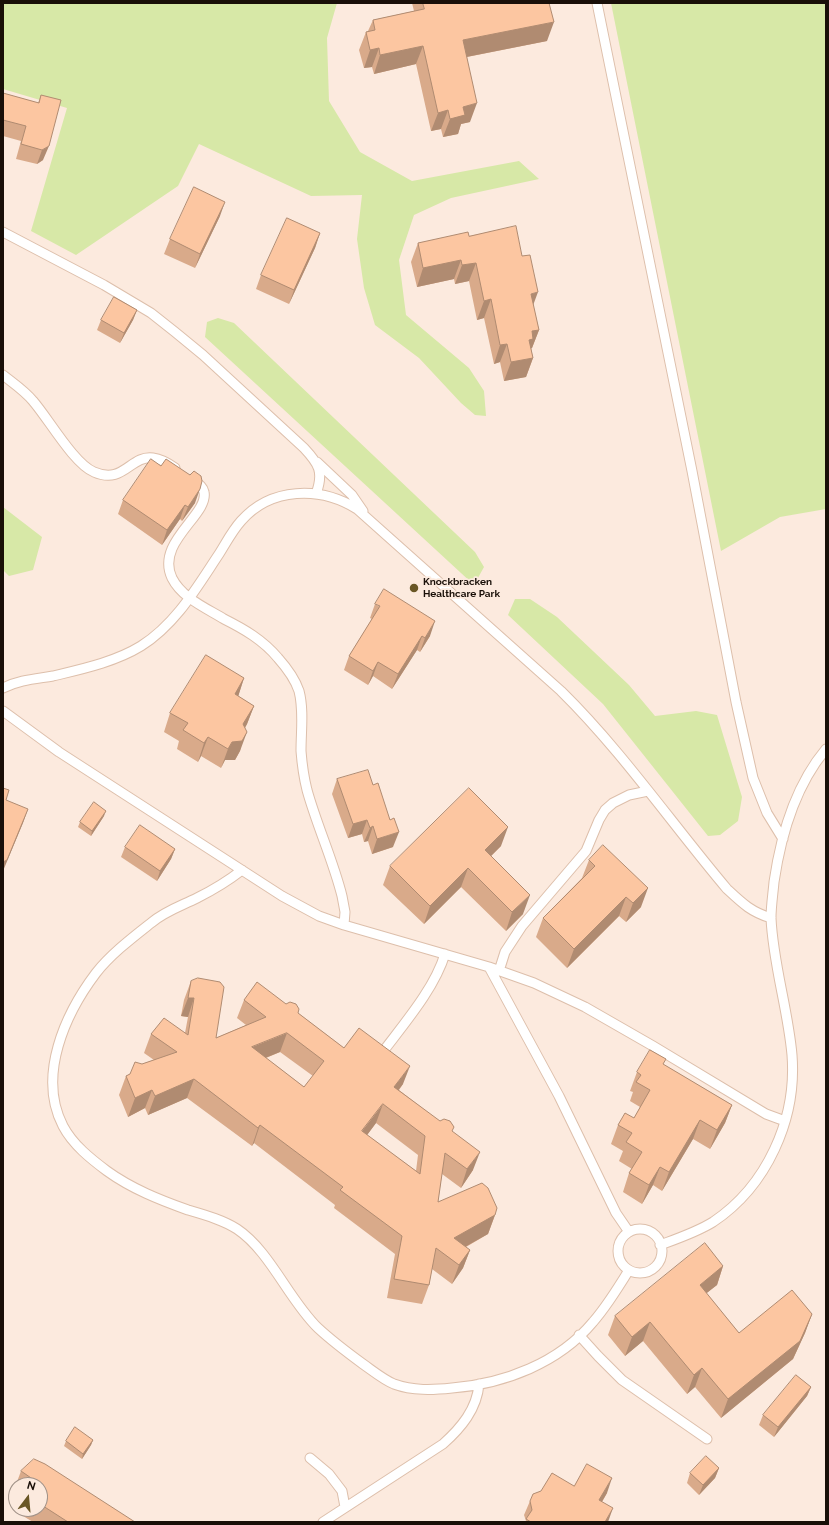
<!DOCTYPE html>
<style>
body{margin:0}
#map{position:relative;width:829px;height:1525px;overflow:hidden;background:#fceade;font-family:Raleway,sans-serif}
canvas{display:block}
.frame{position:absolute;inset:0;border:4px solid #190f08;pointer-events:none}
.north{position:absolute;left:8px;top:1477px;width:40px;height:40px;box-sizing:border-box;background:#fceade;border:1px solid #a19288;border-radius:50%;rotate:16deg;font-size:11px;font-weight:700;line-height:16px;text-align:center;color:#190f08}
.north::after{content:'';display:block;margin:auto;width:14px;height:18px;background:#695625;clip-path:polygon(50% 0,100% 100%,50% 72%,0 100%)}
</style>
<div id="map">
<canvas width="829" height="1525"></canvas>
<div class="frame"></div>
<div class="north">N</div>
</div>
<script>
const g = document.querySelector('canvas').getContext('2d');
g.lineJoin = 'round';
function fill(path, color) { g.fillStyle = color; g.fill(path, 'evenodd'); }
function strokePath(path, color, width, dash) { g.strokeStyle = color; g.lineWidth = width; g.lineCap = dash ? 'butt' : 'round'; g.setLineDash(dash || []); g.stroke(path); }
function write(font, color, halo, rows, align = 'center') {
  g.font = font + ' Raleway,sans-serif'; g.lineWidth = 3.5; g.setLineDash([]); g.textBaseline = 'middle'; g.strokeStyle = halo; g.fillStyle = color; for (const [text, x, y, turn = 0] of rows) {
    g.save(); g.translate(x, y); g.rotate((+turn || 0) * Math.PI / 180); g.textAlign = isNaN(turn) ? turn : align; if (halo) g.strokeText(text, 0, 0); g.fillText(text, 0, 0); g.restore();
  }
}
const green = new Path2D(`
 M3,3H337L327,38L329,101L360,152L412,181L519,161L539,179L451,198L414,215L399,260L406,315L469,368L484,391L486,416L475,415L461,403L419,358L375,325L364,288L357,239L362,195L311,196L199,144L178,186L76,255L31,231L67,108L3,89Z
 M611,3H826V509L780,517L721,551Z
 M218,318L234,323L475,552L484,567L474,585L205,337L207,322Z
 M3,507L42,537L33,570L9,576L3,570Z
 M515,599H530L557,617L629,685L655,716L696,711L717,715L742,797L738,821L720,835L708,836L603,704L508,615Z`);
const service = new Path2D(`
 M597,3L692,471L736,702L753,778L767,813L783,839
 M3,232L104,285L151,313L175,332L203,355L304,448C319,464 324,472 316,494
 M3,375C13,383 25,391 33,401C48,418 74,464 94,472C124,485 130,455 153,458C161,459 168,463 175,468
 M317,462L352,495L363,511
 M192,479C197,483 203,486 204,492C209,515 155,542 172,578C182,598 206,608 224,619C244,629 263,640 278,658C286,667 295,679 299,691C304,710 301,731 301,751C302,764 304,778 307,790C317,826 333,860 342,896L345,912L344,925
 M3,688C19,680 35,679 53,676C82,669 115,662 141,646C176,624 197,587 219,554C226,543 232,531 241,521C271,487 320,486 357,509L561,691C622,751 672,824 727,889C742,903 751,912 771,918
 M3,711L59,752L282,896L319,916L344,925L489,967L534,983L585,1007L653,1046L766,1114L785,1121
 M242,870C228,881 213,890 197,898C181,906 165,911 151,923C132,938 111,954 96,973C65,1014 37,1076 63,1126C73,1145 91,1159 107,1171C132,1189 160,1200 188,1210C205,1215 223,1220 237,1229C270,1251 289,1300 318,1328C332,1341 348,1353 363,1364C373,1371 384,1380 394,1384C413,1391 433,1390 452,1388C504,1384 559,1363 593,1322C607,1306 618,1288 629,1270
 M489,967L559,1096L616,1213L629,1232
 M499,971L505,952L522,926L586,851L599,820L605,810L613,803L629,795L648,791
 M379,1057C402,1026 434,990 445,954
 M618 1251a22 22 0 1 1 44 0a22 22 0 1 1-44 0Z
 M660,1245C679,1238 697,1232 713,1222C767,1186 797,1119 792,1055C788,1009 773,964 771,918C771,906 773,894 774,882C781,834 795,786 826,749
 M579,1335L598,1356L622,1380L707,1439
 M310,1458L329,1474L342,1491L345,1507
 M323,1522L443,1444C461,1428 477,1409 479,1384`);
const wall = new Path2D(`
 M412,3H549L547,41L467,57L470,122L461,124L458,134L443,137L441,129L431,131L416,64L374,74L372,67L364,68L359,50L366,32L368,31L373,20L414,11Z
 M3,93L38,103L41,95L43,160L37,164L16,159L21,141L3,136Z
 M220,216L195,268L164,254L170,239Z
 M320,233L315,248L289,304L256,289L261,275Z
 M469,236L522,256L539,330L532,348H531L533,358L526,377L504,381L500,362L494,364L484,318L477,320L469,281L455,284L454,279L417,287L411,262L418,243Z
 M137,310L133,320L120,343L97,330L101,320Z
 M123,500L195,503L182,521L180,519L162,545L118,514Z
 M375,604L430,636L420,652L417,650L392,689L373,676L368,685L344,670L349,656L372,619L370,618Z
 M244,678L238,696L254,706L247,724L245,728L240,751L235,760H225L221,768L201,756L198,762L177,749L179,741L164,732L170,713Z
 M337,779L393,847L372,854L368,841L364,842L362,834L348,838L332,794Z
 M104,816L91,836L78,827L80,822Z
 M501,846L491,856L523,914L506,931L461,887L424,924L383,885L390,866Z
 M125,847L175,849L171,859L157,881L121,857Z
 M589,860L641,907L626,922L619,916L567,968L536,937L543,918L582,878Z
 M191,981L216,1038L246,1025L237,1018L244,1000L298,1013L344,1048L403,1084L399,1090L452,1131L473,1170L461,1188L442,1174L438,1202L495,1215L488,1234L466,1247L470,1250L463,1268L452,1284L432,1269L429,1285L422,1304L387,1298L395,1254L334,1208L335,1205L254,1143L252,1146L187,1098L148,1115L145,1108L128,1117L119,1095L126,1076L130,1074L142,1064L154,1060L144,1053L151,1034L185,1033L188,1017L181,1016L184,1000ZM280,1052L313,1076L304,1087L266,1058ZM376,1123L418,1155L416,1171L367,1135Z
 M826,1058V1074L825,1060Z
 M664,1065L732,1105L725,1123L710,1149L693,1139L662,1191L653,1185L642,1204L623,1192L629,1173L632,1169L619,1161L623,1151L611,1144L618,1125L634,1118L640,1107L630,1101L633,1092L630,1091L637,1072Z
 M723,1266L717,1285L706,1293L739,1333L812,1314L805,1333L793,1359L721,1418L695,1387L687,1394L643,1341L625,1356L608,1335L615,1316Z
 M811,1387L807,1396L774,1437L759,1425L763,1415Z
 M93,1440L91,1445L82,1459L64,1446L66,1441Z
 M719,1468L715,1478L699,1495L687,1483L690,1473Z
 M21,1471L135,1522H33L18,1513L19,1509H40V1485H16V1491L14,1490Z
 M574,1486L607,1493L602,1502L608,1522H525L526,1521L524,1515L530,1501Z`);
const shadedWall = new Path2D(`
 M554,22L547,41L456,59L463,40Z
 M423,46L416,64L374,74L380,55Z
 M379,48L372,67L364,68L370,50Z
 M477,103L470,122L461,124L458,134L443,137L450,119L463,107Z
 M448,110L441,129L431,131L438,113Z
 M49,146L43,160L37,164L42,150Z
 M225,202L220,216L195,268L200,254Z
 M320,233L315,248L289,304L294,290Z
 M461,260L454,279L417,287L423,268Z
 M476,263L469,281L455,284L462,265Z
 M538,292L531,311V294Z
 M491,299L484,318L477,320L484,301Z
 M137,310L133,320L120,343L124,333Z
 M539,330L532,348L530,349L523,358L532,331Z
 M507,344L500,362L494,364L500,345Z
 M533,358L526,377L504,381L511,362Z
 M200,489L195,503L182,521L188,507Z
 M185,505L180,519L162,545L167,530Z
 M435,621L430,636L420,652L425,638Z
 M422,636L417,650L392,689L398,674Z
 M378,662L373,676L368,685L373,671Z
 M244,678L238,697L235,694Z
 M254,706L247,724L237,741L247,732L240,751L235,760H225L221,768L228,749Z
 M208,737L201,756L198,762L204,743Z
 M28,809L23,823L3,871V862Z
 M106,811L104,816L91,836L92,831Z
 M367,820L362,834L348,838L353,824Z
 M373,826L368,841L364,842L370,828Z
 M508,827L501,846L478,869L485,850Z
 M399,832L393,847L372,854L377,839Z
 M175,849L171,859L157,881L160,871Z
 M468,868L461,887L424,924L430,906Z
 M648,888L641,907L626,922L633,903Z
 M530,895L523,914L506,931L512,912Z
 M626,897L619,916L567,968L574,949Z
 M188,998H194L188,1017L181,1016Z
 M287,1033L280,1052L245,1066L252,1047Z
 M410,1066L403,1084L387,1105L394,1087Z
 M194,1079L187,1098L148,1115L155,1096Z
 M152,1090L145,1108L128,1117L135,1098Z
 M383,1104L376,1123L356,1150L362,1131Z
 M732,1105L725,1123L710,1149L717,1130Z
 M700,1120L693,1139L662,1191L669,1172Z
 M260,1125L254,1143L252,1146L258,1128Z
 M480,1152L473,1170L461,1188L467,1169Z
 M660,1167L653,1185L642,1204L649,1185Z
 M495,1215L488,1234L447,1257L454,1238Z
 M470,1250L463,1268L452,1284L459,1265Z
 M723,1266L717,1285L693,1304L700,1285Z
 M812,1314L805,1333L793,1359L721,1418L728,1399Z
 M650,1322L643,1341L625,1356L632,1337Z
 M702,1368L695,1387L687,1394L694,1375Z
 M811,1387L807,1396L774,1437L778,1427Z
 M93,1440L91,1445L82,1459L83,1454Z
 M719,1468L715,1478L699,1495L703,1485Z
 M612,1478L607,1493L594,1515L599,1500Z
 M613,1508L608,1522H605Z`);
const building = new Path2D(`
 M423,3H549L554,22L463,40L477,103L463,107L465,115L450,119L448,110L438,113L423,46L380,55L379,48L370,50L366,32L375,30L373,20L424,9Z
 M3,93L39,103L41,95L61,100L49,146L42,150L21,144L26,126L3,120Z
 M194,187L225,202L200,254L170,239Z
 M287,218L320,233L294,290L261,275Z
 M516,226L522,256L530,255L538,292L531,294L539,330L532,331L533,339L529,340L533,358L511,362L507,344L500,345L491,299L484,301L476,263L462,265L461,260L423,268L418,243L468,232L469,236Z
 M114,297L137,310L124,333L101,320Z
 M151,459L161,466L166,459L190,475L194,471L201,476L202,481L200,489L188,507L185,505L167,530L123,500Z
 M384,589L435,621L425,638L422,636L398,674L378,662L373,671L349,656L380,606L375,604Z
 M206,655L244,678L235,694L254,706L243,724L247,732L242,741L232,742L228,749L208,737L204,743L183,730L188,723L170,713Z
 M368,770L373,785L378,783L390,820L394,818L399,832L377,839L373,826L370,828L367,820L353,824L337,779Z
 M3,788L9,790L6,800L28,809L7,860L3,862Z
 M469,788L508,827L485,850L530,895L512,912L468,868L430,906L390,866Z
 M94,802L106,811L92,831L80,822Z
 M140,825L175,849L160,871L125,847Z
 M603,845L648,888L633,903L626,897L574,949L543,918L595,866L589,860Z
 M198,978L220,982L224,987L216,1038L266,1017L244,1000L257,982L286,1004L290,1002L296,1004L299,1009L298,1013L344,1048L359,1028L410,1066L394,1087L440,1121L444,1119L450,1121L454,1127L452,1131L480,1152L467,1169L445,1153L438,1202L482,1183L488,1188L497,1208L495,1215L454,1238L470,1250L459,1265L436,1248L429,1285L394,1279L402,1236L340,1190L343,1187L260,1125L258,1128L194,1079L155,1096L152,1090L135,1098L126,1076L130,1074L135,1062L142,1064L177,1052L151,1034L164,1018L188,1035L194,998H188L191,981ZM287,1033L324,1061L304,1087L252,1047ZM383,1104L425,1136L420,1174L362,1131Z
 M650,1050L666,1059L663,1064L732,1105L717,1130L700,1120L669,1172L660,1167L649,1185L629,1173L642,1152L626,1142L632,1133L618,1125L625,1113L634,1118L650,1090L636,1082L641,1075L637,1072Z
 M705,1243L723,1266L700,1285L739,1333L792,1290L812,1314L800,1341L728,1399L702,1368L694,1375L650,1322L632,1337L615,1316Z
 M796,1375L811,1387L778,1427L763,1415Z
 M75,1427L93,1440L83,1454L66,1441Z
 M706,1456L719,1468L703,1485L690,1473Z
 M34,1459L45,1464L135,1522H68L40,1504V1485H31L34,1480L21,1471Z
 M587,1464L612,1478L599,1500L613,1508L605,1522H531L526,1519L532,1510L530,1501L533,1494L541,1491L552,1473L574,1486Z`);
const markers = [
 [414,588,5,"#695625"]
];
const poiNames = [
 ["Knockbracken",423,582],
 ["Healthcare Park",423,594]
];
fill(green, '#d7e8a7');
strokePath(service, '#ddbfab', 11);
strokePath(service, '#fff', 9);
fill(wall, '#d9aa8a');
fill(shadedWall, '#b08b71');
fill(building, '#fcc6a1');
strokePath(building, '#b08b71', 1);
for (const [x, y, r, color] of markers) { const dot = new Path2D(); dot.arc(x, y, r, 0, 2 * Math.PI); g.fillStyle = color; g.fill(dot); strokePath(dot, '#fceade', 1.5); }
write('bold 10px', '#190f08', '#fceade', poiNames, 'left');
</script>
